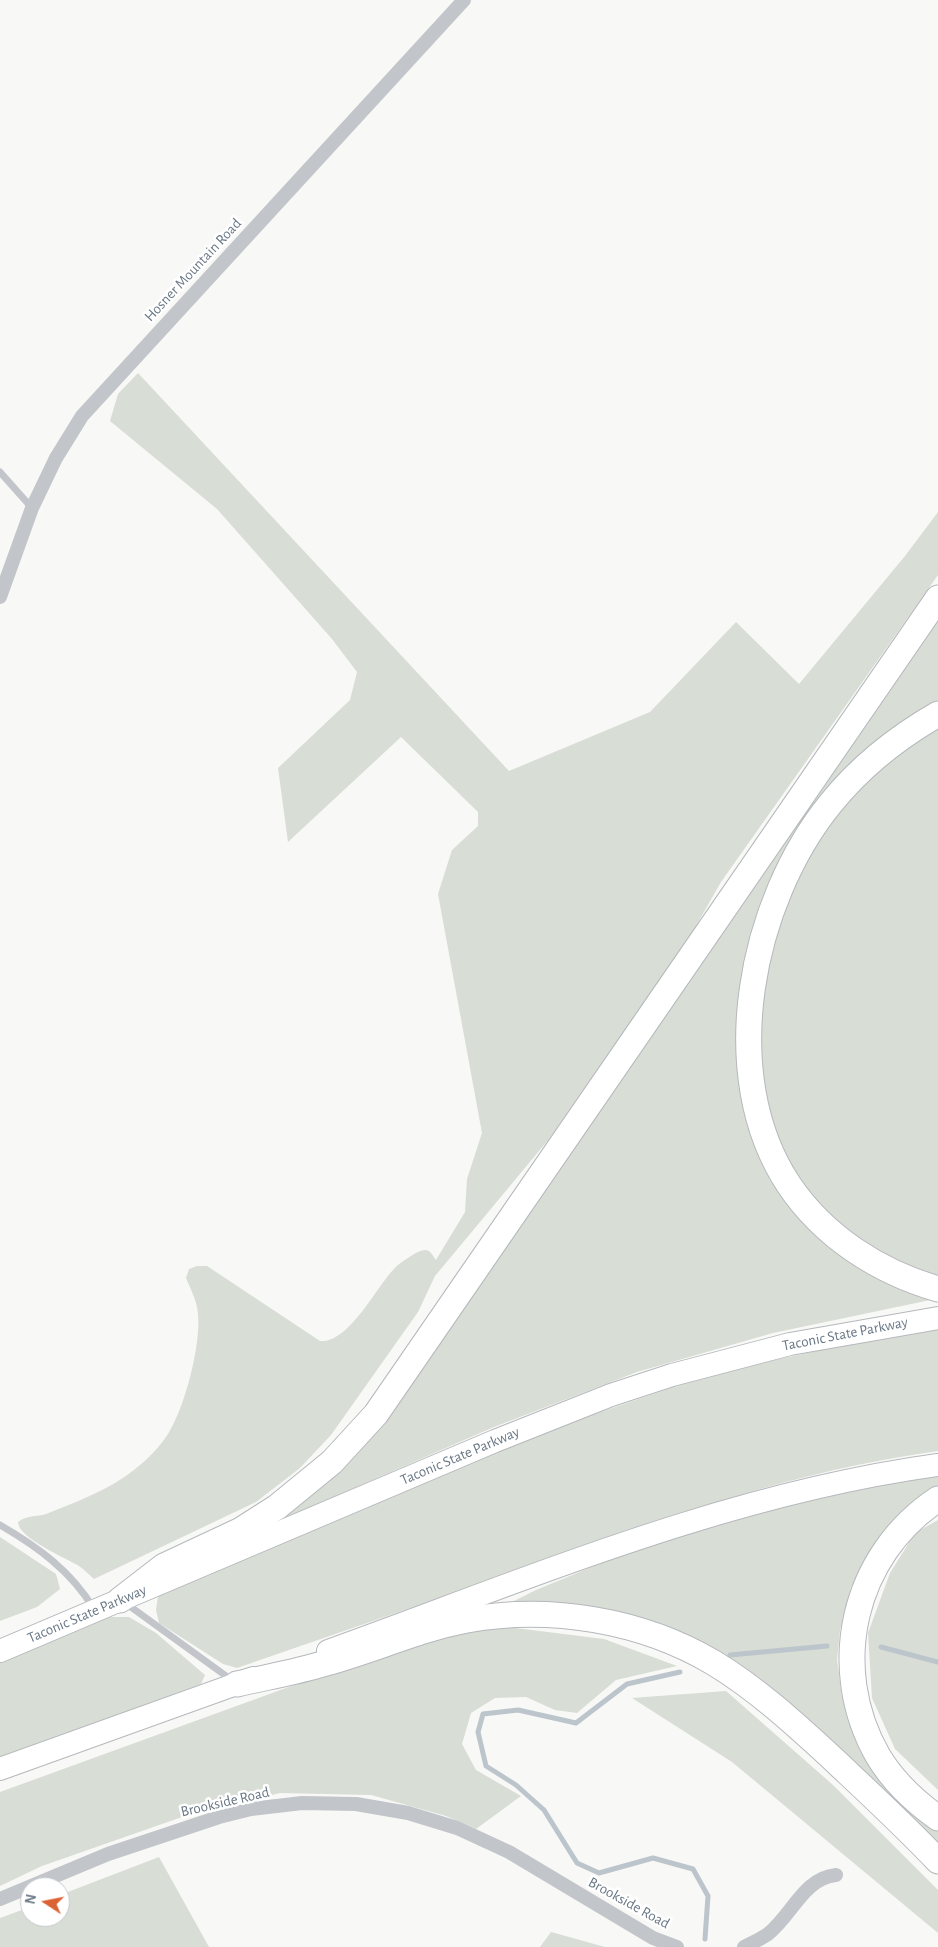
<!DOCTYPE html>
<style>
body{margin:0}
#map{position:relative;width:938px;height:1947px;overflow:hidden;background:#f8f8f6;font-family:"Alegreya Sans",sans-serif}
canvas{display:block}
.north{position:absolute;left:20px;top:1877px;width:50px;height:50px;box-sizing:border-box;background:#fff;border:1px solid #c3c9ce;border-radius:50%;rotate:281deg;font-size:14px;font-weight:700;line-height:20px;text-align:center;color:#697785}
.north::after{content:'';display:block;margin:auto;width:18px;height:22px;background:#db6233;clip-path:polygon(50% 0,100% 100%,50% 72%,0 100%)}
</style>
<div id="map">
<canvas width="938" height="1947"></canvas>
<div class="north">N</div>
</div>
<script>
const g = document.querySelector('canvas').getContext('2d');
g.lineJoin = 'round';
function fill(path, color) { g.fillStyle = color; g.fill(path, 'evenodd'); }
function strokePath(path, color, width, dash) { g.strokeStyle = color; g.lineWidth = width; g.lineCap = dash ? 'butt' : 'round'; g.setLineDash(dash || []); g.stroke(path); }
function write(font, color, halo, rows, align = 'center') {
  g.font = font + ' "Alegreya Sans",sans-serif'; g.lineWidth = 5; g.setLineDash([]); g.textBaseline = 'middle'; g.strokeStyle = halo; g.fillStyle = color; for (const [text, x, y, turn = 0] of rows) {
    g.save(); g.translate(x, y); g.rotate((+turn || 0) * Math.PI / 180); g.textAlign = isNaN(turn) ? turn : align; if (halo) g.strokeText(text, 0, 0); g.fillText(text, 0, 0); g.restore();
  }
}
const green = new Path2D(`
 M138,373L509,771L650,712L736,622L799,684L905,556L938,512V575L721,882L692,933L549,1139L435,1276L418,1312L331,1435L300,1468L256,1502L94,1579C89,1575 85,1570 79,1566C66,1558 18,1538 18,1522C27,1515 36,1517 46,1514C69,1505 94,1495 115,1483C135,1471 156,1453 168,1434C185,1407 201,1345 198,1314C197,1301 191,1290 186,1278L189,1269L197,1266H207L320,1341C348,1344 376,1288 393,1270C398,1264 405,1260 411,1256C416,1253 424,1248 429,1251C432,1253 434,1258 436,1260L465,1212L467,1179L482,1133L438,894L452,850L478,826V812L401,737L288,842L278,768L350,700L357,672L332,639L217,509L110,421L118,394Z
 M938,609V705L819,805L741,1026L790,1203L935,1299L773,1333L637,1372L494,1427L244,1536L345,1457Z
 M938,724V1280L894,1265L840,1229L805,1193L780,1150L762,1093L758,1003L790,885L821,829L906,741Z
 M938,1329V1451C798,1470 665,1517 532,1565C434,1600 335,1634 237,1668L223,1664L159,1623L156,1610L158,1596L211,1570L568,1423L715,1373L830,1348Z
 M938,1475V1487L916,1502L878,1539L851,1587L840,1630L837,1660L842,1696L860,1745L938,1825V1853L711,1651L506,1605L536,1590L611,1559L790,1502Z
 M938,1520V1790L895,1749L872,1698L868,1633L890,1573L915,1533Z
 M0,1537L56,1574L60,1589L37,1607L0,1621Z
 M109,1617H129L156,1633L205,1675L201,1684L0,1758V1662Z
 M499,1626L604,1639L677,1666L616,1680L577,1713L555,1710L526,1697L495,1698L471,1713L462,1744L476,1770L521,1796L476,1829L446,1816L371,1795L280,1793L182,1817L42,1866L0,1886V1792L407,1644Z
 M726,1691L833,1785L938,1890V1933L732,1762L632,1698Z
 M159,1857L209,1947H0V1918L30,1907V1917H60V1895Z
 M551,1932L605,1947H540Z`);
const stream = new Path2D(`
 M881,1647L938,1662
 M730,1655L827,1646
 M680,1672L627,1684L576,1723L518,1710L483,1714L478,1732L486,1766L516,1785L544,1810L577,1863L599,1873L653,1858L693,1869L708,1896L705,1939`);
const service = new Path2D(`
 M0,472L32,508
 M0,1525C38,1547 71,1571 94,1609
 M124,1602L233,1681`);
const minor = new Path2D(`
 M0,597L32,508L56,458L82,416L464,0
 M0,1899L108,1854L219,1817L251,1809L302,1803L356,1804L408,1813L457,1828L509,1852L653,1938L677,1947
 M744,1947C752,1943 761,1939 768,1934C792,1915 804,1878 836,1875`);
const trunk = new Path2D(`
 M0,1651L495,1441L611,1395L672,1375L790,1344L938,1318
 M328,1651C528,1579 726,1494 938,1465
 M0,1769L253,1678`);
const motorway = new Path2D(`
 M938,714C898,737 860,767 831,803C751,901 715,1074 789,1185C824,1237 879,1272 938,1289
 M938,1499C853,1555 827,1667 878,1756C893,1781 914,1801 938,1818
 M120,1600L164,1566L241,1530L277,1507L332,1462L376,1414L938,598
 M237,1684C267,1677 297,1672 326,1663C374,1650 419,1629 467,1620C550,1605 642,1620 714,1663C757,1689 795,1724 832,1758C868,1792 904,1825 938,1861`);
const streetNames = [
 ["Hosner Mountain Road",193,270,-47],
 ["Taconic State Parkway",845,1334,-11],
 ["Taconic State Parkway",460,1456,-23],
 ["Taconic State Parkway",87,1614,-23],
 ["Brookside Road",225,1802,-13],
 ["Brookside Road",629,1903,29]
];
fill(green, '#d8ddd5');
strokePath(stream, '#bcc5cb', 5);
strokePath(trunk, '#b5b8bc', 24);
strokePath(motorway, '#b5b8bc', 27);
strokePath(service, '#c2c5c9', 7);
strokePath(minor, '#c2c5c9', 14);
strokePath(trunk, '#fff', 22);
strokePath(motorway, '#fff', 25);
write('15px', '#697785', '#fff', streetNames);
</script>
